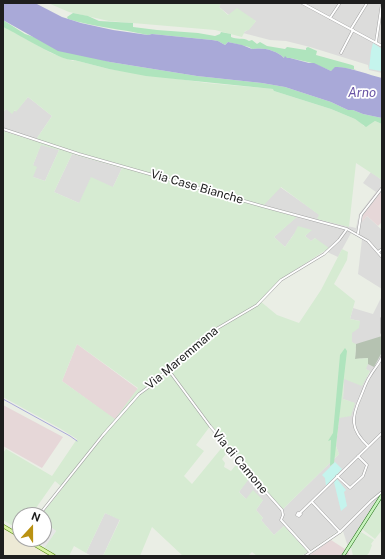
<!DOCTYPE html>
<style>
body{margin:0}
#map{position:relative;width:385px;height:559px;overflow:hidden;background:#eaeee5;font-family:"Public Sans",sans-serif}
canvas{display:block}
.frame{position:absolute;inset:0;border:4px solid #1e1e1e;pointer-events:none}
.north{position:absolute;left:12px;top:507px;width:40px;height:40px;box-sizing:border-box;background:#fff;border:1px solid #a5a5a5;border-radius:50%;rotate:21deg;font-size:11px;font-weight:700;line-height:16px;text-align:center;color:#1e1e1e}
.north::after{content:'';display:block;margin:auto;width:14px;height:18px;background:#ba9212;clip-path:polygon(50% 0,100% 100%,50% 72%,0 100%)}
</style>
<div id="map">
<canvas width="385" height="559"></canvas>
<div class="frame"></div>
<div class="north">N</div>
</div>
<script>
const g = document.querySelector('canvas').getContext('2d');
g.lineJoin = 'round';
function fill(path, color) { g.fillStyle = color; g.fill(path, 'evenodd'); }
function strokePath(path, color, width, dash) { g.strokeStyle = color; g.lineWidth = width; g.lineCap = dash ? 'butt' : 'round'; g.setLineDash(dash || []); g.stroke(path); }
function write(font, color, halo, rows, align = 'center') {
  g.font = font + ' "Public Sans",sans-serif'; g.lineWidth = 3.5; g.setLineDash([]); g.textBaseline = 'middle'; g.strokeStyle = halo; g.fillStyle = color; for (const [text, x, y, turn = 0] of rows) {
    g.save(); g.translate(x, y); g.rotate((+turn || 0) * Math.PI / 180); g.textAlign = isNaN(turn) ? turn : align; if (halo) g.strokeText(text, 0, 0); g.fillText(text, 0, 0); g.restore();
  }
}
const residential = new Path2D(`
 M221,3H382V73L369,70L368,65L310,47L286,41L270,40L243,33L249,29L256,21L229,15L219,7Z
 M28,97L52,116L35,141L3,131V112L6,109L16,111Z
 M41,144L59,150L45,181L33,177V165Z
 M72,154L122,168L113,187L79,203L54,192Z
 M371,172L382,180V193L381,192L362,221L367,216L382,230V289L358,274L362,239L351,233L338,257L325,251L315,238L311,241L305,236L311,230L294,234L285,247L274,237L296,217V214L263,205L280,187L320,215L317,219L356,228L359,214L376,192L363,183Z
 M382,296V496L348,547L342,528L308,552L284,526L274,535L261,520L263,518L256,510L263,500L246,499L239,492L251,474L283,509L339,454L336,446L339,418L354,403L343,399L344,378L367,377L370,372L366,369L352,342V332L360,321L350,319L353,308L373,314Z
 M105,513L120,519L103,556H92L86,553Z`);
const commercial = new Path2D(`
 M3,527L20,538V539H22L50,556H3Z`);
const industrial = new Path2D(`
 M381,192L382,193V222L378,226L367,216L362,222L363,215Z
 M77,344L138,389L115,420L62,381Z
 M3,405L63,437L42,468L3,446Z
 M331,540L348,551L349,556H308Z`);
const construction = new Path2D(`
 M382,336V352L374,367L368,364V358L355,359L356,344Z`);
const farmland = new Path2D(`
 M48,3H221L219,7L228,15L237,8L256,21L249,30L245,31L242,37L215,30L109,21L69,12Z
 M3,26L51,53L73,61L74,60L109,69L207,83L274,89V91L331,109L355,119L361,123L364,126L369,125L375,121L382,124V180L356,163L349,227L317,219L319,215L281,187L262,207L297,217L274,237L285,247L294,234L298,226L312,230L305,236L311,241L315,238L329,248L278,281L260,301L277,315L299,323L321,290L342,249L348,252L347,260L334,284L355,301L350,319L360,321L359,328L352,333V342L356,344L355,359L368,358V364L366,369L370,371L362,386L344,379L343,399L355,403L351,416L339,418L336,446L339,454L283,509L252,475L239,492L246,499L253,490L263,500L256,510L263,518L261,520L274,535L284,526L308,552L301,556H257L252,552L248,556H183L152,527L140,556H103L120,520L105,513L86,553L74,546L69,556H58L44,547L56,531L44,522V515H41L63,488L55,481L31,515H20V530L3,520V453L6,449L52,476L77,439L61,429L3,397V131L35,141L52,116L28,97L16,112L15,110L12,114L6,109L3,112ZM41,145L59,150L45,181L33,177L37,167L33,165ZM72,154L122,168L113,187L91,177L79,203L54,192ZM77,344L138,388L115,419L62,381ZM211,425L239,461L231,471L224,467L225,463L222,459L229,450L224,445L192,484L184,476L204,451L196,445Z
 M382,498V530L375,539L362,529Z
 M361,532L374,540L371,544L372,545L369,553L366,556H353L351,547Z`);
const grass = new Path2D(`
 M73,13L88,16L99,21L133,23V27L157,30L198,33L215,36L220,34L221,32L231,34V37C236,40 243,37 249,41L252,40L257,44L260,42L267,46L285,49L287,47L306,50V48L308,47L317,51L316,55L352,65L354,66V69L356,70L339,67L331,71L312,63L290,58H284C277,50 262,47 252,49L249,47L228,42L225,45L218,41L212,40L152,34L148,35C121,29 94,27 68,19L67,17Z
 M3,20L25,34L110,62L197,76L262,83L285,87L331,102L348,110H353L363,114L382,118V124L375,121L366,127L355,119L331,109L274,91L273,89L146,76L109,69L74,60C63,62 18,34 5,28L3,26Z
 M345,348L347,351L334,463L330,466L331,440L328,441L333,433L340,355Z`);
const park = new Path2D(`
 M373,43L382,49L381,71L369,69L371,51Z
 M335,462L342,469L326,486L325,478L322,475Z
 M337,479L346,490L344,492L347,506L341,511L334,482Z`);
const parking = new Path2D(`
 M44,522L56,531L45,547L34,539H44Z`);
const water = new Path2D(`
 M3,3H35L62,17L81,23L113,30L148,35L152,34L212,40L218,41L225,45L228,42L242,45L252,49C262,47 277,50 284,58L285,56L287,58H290L309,63H314L331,71L335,67C346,66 370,75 382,78V118L363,114L353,110H348L331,102L285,87L262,83L197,76L110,62L58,51L3,20Z`);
const stream = new Path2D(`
 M3,399L70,436L77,441`);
const minor = new Path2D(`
 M330,18L340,3
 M351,29L367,3
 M376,42L382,3
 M341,53L353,30
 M3,129L79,154L262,206L347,229L368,241L382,257
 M358,233L361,215L382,188
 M378,252L382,249
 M382,318V333
 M167,368L210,426L257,482L282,510L283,515L281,520L310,552
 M368,446C350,429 351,418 361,396C364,389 366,382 370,376C374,369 379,364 382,357
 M337,476L350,488L363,476L367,465L358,456
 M312,502L340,532
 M298,513L301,514L299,516L297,515Z
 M300,513L382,433
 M39,515L103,435L139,394L154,383L173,363L206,335L257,305L281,280L324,254L339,240L347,229`);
const tertiary = new Path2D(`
 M302,3L382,46
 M305,556L340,532L371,501L382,492`);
const secondary = new Path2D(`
 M343,556L382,495`);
const primary = new Path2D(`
 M3,526L20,536
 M25,539L54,556`);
const streetNames = [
 ["Via Case Bianche",197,187,16],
 ["Via Maremmana",182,358,-40],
 ["Via di Camone",240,462,50]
];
const waterNames = [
 ["Arno",362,93]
];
fill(residential, '#dcdcdb');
fill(commercial, '#ede9d5');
fill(industrial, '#e6d7d8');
fill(construction, '#b5c2b1');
fill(farmland, '#d6ebd2');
fill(grass, '#afe4bd');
fill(park, '#c5f4ed');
fill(parking, '#e6e6e6');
fill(water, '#a9a9d8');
strokePath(stream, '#a9a9d8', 1);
strokePath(minor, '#a2a2a2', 3);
strokePath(tertiary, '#a2a2a2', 3);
strokePath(secondary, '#1a6b0e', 3.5);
strokePath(primary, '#548a0d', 4);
strokePath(minor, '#fff', 2);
strokePath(tertiary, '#fff', 2);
strokePath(secondary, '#c7f4bd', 2.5);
strokePath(primary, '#d9f3a4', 3);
write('12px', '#1e1e1e', '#fff', streetNames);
write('italic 13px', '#6853a5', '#fff', waterNames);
</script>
